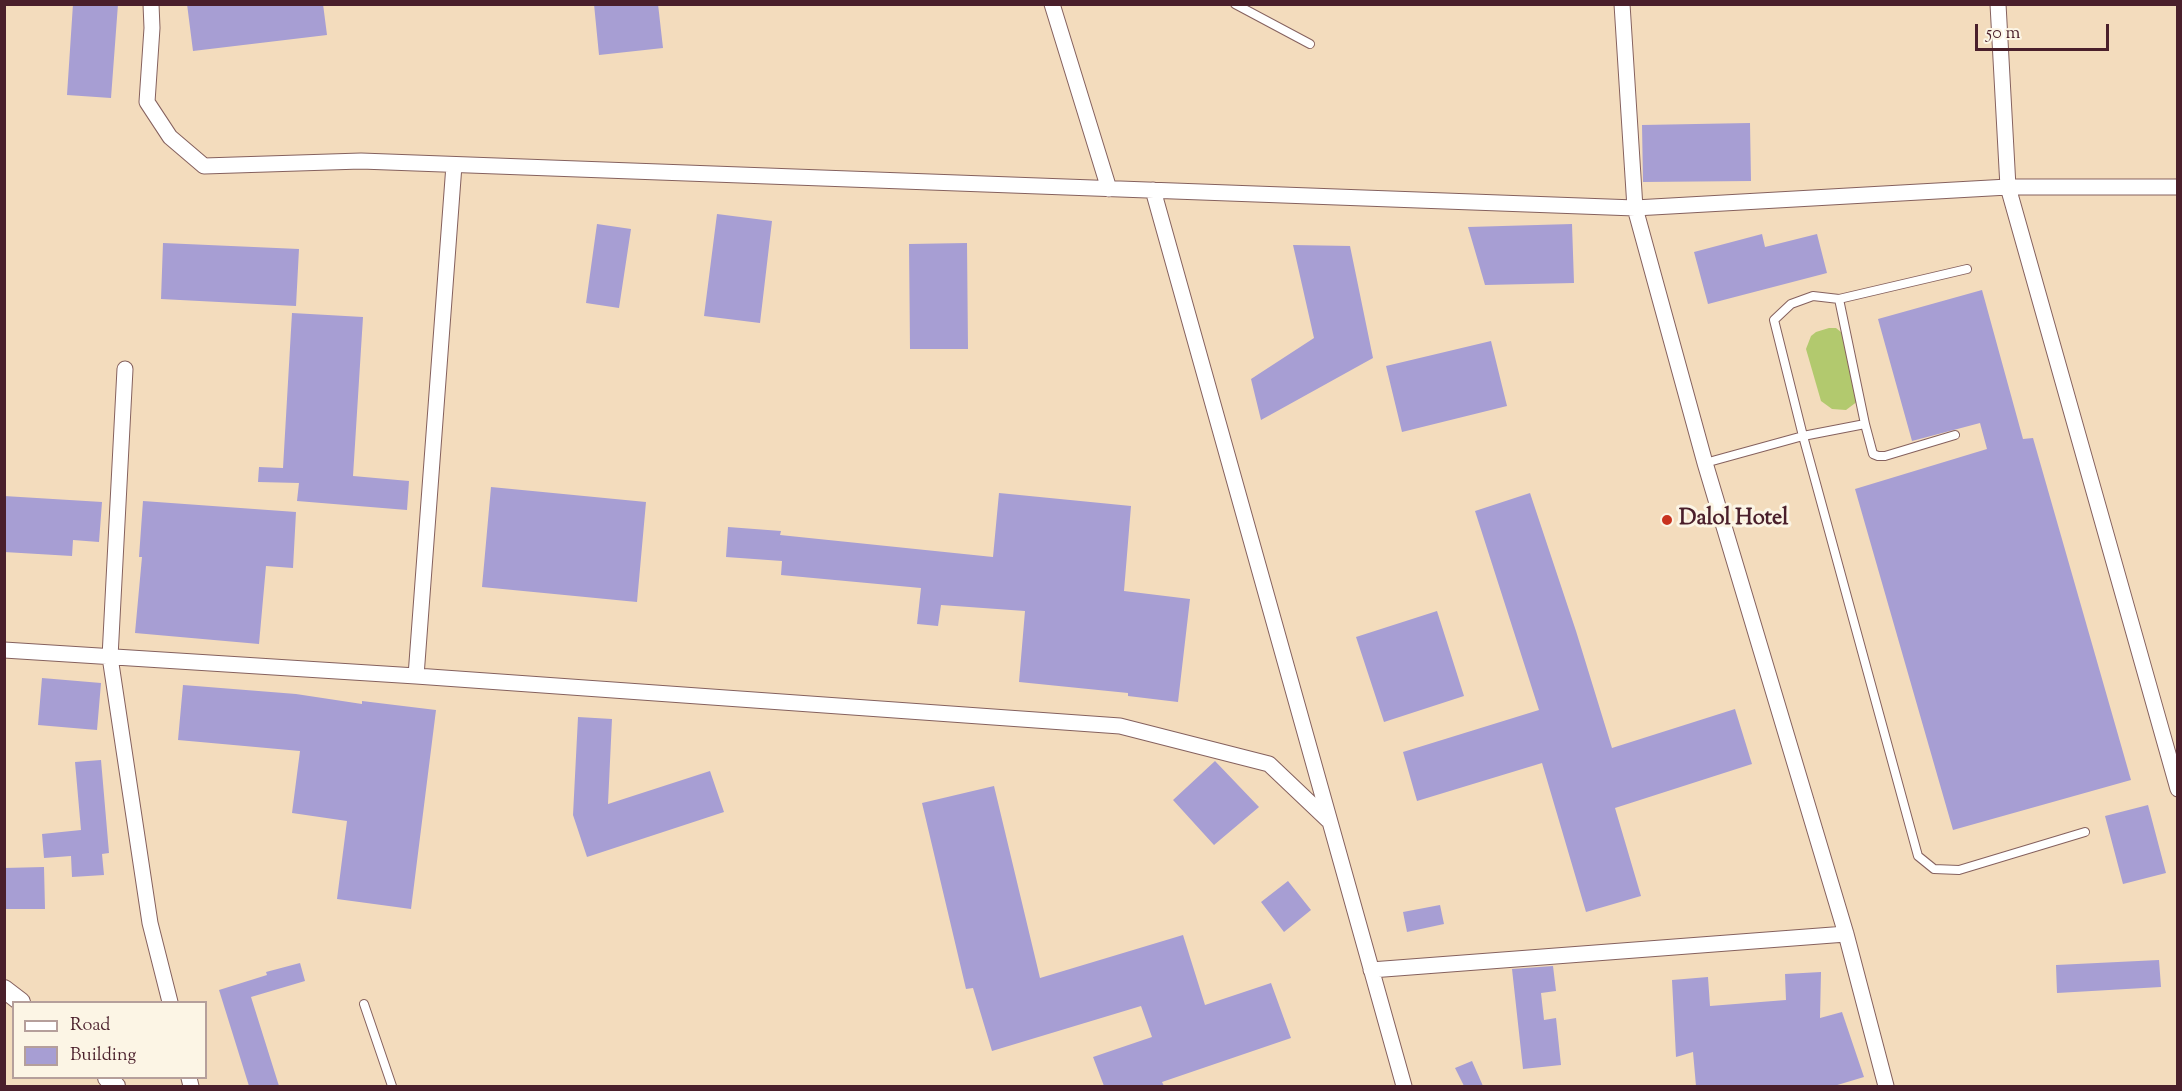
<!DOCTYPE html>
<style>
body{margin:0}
#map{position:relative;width:2182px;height:1091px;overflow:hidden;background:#f3dcbd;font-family:"Sorts Mill Goudy",serif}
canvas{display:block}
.frame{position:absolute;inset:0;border:6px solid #4a1f2b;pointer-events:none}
.legend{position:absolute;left:12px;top:1001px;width:195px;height:78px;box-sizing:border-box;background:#fcf5e5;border:2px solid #b59f9b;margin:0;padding:8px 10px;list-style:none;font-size:18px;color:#4a1f2b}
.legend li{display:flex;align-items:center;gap:12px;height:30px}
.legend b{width:30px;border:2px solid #b59f9b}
.scale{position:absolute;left:1975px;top:24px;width:134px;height:27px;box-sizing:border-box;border:3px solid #4a1f2b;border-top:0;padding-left:8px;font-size:18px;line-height:21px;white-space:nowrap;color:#4a1f2b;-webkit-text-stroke:4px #fcf5e5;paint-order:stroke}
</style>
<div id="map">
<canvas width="2182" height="1091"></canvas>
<div class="frame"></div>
<ul class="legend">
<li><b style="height:8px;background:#fff"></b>Road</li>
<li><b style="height:16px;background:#a79ed3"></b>Building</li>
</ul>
<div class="scale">50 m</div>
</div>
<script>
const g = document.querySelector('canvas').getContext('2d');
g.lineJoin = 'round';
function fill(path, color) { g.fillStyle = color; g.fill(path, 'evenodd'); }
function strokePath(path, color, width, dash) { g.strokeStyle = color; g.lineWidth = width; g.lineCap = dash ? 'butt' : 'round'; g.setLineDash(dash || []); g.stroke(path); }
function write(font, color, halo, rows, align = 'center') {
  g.font = font + ' "Sorts Mill Goudy",serif'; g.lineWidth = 6; g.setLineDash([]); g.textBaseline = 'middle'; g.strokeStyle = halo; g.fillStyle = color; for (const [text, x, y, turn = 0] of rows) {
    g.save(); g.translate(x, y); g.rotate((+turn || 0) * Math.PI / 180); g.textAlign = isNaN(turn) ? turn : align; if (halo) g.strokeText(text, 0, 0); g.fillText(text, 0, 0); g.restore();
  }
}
const green = new Path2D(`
 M1829,328H1836L1847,337L1862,388L1858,401L1846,410L1832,409L1821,401L1806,349L1811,336L1816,332Z`);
const building = new Path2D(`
 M73,4H118L111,98L67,95Z
 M187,4H323L327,35L193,51Z
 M594,4H658L663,48L599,55Z
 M1750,123L1751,181L1643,182L1642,125Z
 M717,214L772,221L760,323L704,316Z
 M597,224L631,229L619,308L586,303Z
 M1572,224L1574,283L1485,285L1468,227Z
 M1762,234L1765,247L1817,234L1827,273L1708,304L1694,252Z
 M163,243L299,249L296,306L161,299Z
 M967,243L968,349H910L909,244Z
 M1293,245L1350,246L1373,358L1261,420L1251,379L1314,338Z
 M1982,290L2023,439L2033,438L2131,780L1953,830L1855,489L1987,449L1980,423L1912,441L1878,319Z
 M292,313L363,317L353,476L409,481L407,510L297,501L299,483L258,482L259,467L283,468Z
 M1491,341L1507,406L1402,432L1386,366Z
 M491,487L646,502L637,602L482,587Z
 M999,493L1131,506L1124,591L1190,599L1178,702L1128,696V693L1019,682L1025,611L941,605L938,626L917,624L921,588L781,575L782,561L726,557L728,527L781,531L780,535L993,557Z
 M1530,493L1576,631L1612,748L1735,709L1752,764L1615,808L1641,896L1586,912L1542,763L1417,801L1403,752L1539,710L1475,511Z
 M4,496L102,502L99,542L73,540L72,556L4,552Z
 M143,501L296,512L293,568L266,566L259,644L135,633L142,557H139Z
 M1437,611L1464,696L1384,722L1356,637Z
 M42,678L101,683L97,730L38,725Z
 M183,685L296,694L362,704V701L436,710L411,909L337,899L347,821L292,813L300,751L178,740Z
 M578,717L612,719L608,804L710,771L724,812L587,857L573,815Z
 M101,760L109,853L102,854L104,875L72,877L71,856L44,858L42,834L81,830L75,762Z
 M1215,761L1259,807L1214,845L1173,800Z
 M994,786L1040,978L1183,935L1205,1005L1271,983L1291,1038L1162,1082L1164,1086H1104L1093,1057L1152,1037L1141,1006L992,1051L973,988L966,989L922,803Z
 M2148,805L2166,873L2123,884L2105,816Z
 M44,867L45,909H4V868Z
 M1288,881L1311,910L1284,932L1261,902Z
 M1440,905L1444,924L1407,932L1403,912Z
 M2159,960L2161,987L2057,993L2056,965Z
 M300,963L305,981L251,997L279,1086H249L219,990L267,975L266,972Z
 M1553,966L1556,991L1541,993L1544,1020L1556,1018L1561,1065L1523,1069L1512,969Z
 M1821,972L1820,1018L1842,1012L1864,1077L1834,1086H1696L1693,1052L1676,1057L1672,980L1708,977L1710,1006L1786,1000L1785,974Z
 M1472,1061L1483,1086H1464L1455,1068Z`);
const service = new Path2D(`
 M1235,4L1310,44
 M1967,269L1839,299L1813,296L1791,304L1774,320L1803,436L1918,856L1934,869L1959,870L2085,832
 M1839,299L1865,424L1873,454L1878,456H1885L1955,435
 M1705,463L1803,436L1865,424
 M364,1004L392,1086`);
const minor = new Path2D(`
 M151,4L152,28L147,102L170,137L204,166L361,161L1635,208L2008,187H2178
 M1052,4L1109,189
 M1622,4L1635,208L1705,463L1846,934L1886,1086
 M1998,4L2008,187L2178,789
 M1153,190L1404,1086
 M125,369L110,657L150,923L170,1002
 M4,650L416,676L1120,726L1269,764L1328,820
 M416,676L454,165
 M1371,970L1846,934
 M189,1078L191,1086`);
const tertiary = new Path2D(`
 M4,989L21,1002
 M107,1078L116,1086`);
const markers = [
 [1667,520,6,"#c8321e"]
];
const poiNames = [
 ["Dalol Hotel",1679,520]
];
fill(green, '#b2c96e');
fill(building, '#a79ed3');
strokePath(service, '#85615e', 10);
strokePath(minor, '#85615e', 17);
strokePath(tertiary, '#85615e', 20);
strokePath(service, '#fff', 8);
strokePath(minor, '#fff', 15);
strokePath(tertiary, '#fff', 18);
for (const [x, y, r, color] of markers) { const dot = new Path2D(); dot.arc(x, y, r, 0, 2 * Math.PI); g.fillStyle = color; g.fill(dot); strokePath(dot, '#fcf5e5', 2); }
write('bold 22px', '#4a1f2b', '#fcf5e5', poiNames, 'left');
</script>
